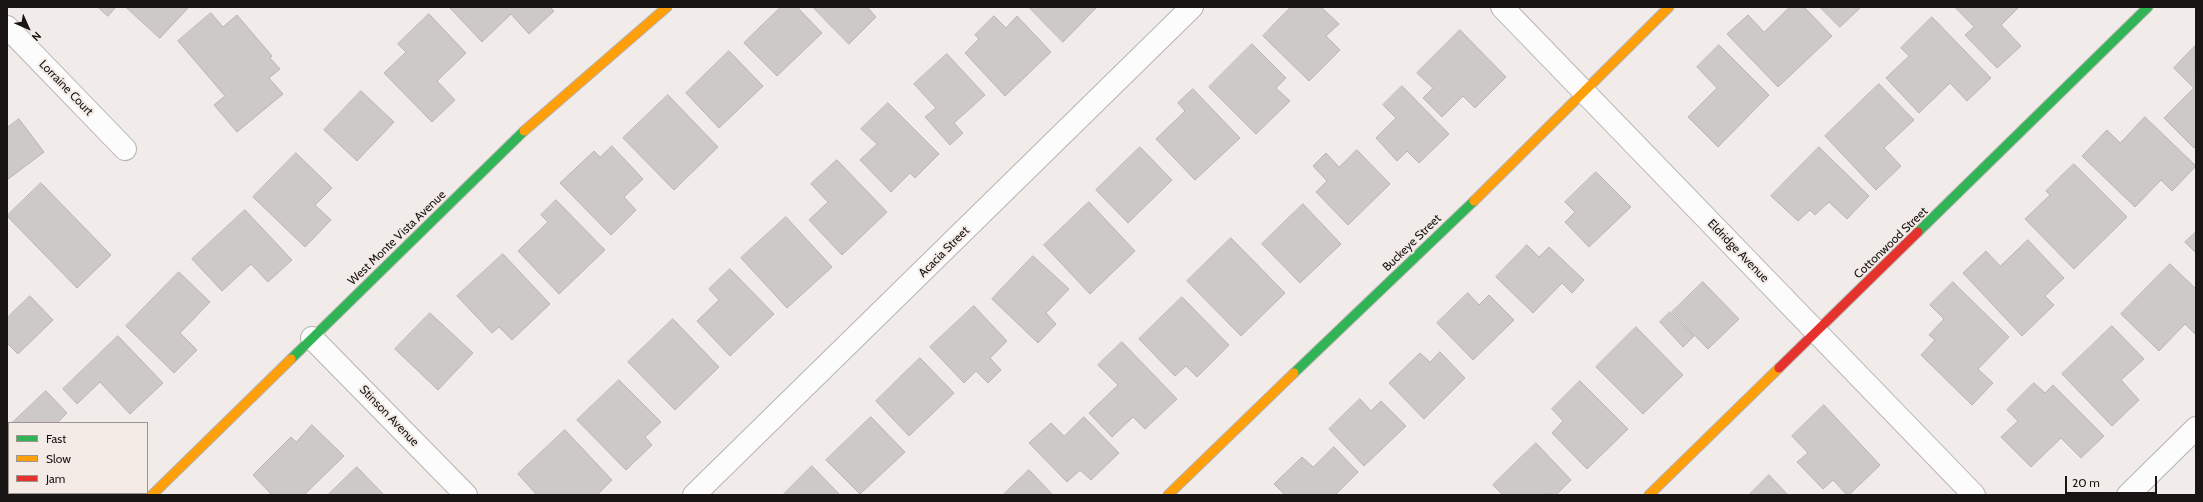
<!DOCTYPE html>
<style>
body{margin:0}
#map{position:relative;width:2203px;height:502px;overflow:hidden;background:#f1ecea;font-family:Cabin,sans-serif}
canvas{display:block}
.frame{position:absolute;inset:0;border:8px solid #181514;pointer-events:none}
.legend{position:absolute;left:8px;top:422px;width:140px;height:72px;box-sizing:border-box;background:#f4ebe7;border:1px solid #9c9593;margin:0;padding:5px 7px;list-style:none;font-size:12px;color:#181514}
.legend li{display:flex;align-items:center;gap:8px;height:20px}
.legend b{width:20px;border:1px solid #9c9593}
.north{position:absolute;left:8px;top:8px;width:40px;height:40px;-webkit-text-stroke:3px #f4ebe7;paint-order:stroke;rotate:135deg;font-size:11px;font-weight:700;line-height:16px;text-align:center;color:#181514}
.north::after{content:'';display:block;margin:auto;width:14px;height:18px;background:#181514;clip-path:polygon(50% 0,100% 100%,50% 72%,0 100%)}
.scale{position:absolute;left:2065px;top:476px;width:92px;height:18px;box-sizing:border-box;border:2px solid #181514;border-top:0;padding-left:5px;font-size:12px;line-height:14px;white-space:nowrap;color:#181514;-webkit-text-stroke:3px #f4ebe7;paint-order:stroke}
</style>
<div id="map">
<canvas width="2203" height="502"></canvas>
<div class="frame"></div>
<ul class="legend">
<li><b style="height:5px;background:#30b455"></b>Fast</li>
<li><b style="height:5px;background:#ff9f0a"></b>Slow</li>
<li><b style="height:5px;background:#e5322d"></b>Jam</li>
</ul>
<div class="north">N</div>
<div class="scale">20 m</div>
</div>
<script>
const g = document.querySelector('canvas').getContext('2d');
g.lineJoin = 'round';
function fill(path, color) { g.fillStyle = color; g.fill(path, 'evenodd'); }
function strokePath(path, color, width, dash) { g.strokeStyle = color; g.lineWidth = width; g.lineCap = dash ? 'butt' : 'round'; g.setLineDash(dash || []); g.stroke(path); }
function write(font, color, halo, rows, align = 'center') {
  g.font = font + ' Cabin,sans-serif'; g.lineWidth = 4; g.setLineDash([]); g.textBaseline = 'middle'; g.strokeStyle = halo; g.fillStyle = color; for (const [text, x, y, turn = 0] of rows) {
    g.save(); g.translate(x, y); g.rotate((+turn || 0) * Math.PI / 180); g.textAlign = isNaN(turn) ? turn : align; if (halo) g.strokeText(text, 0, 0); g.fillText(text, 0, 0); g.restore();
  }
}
const building = new Path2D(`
 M98,7H116L108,16Z
 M126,7H189L160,38Z
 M452,7H550L554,11L529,34L511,14L482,42L450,8Z
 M781,7H797L822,33L777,76L744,43Z
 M813,7H869L868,8L876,17L849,44Z
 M1029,7H1097L1063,42Z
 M1291,7H1321L1339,24L1326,36L1340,50L1309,81L1263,36Z
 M1790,7H1804L1832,36L1778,87L1727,34L1748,15L1764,32Z
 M1820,7H1861L1840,27Z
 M1955,7H2019L2001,25L2021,46L1997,68L1965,35L1974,27Z
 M211,13L223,27L237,15L272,56L270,58L280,69L269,78L283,94L237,132L214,105L225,96L178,41Z
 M429,14L466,53L437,81L455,100L432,122L384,73L406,52L398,44Z
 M994,16L1006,28L1017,16L1051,52L1005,96L965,53L979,39L975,35Z
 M1932,17L1991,78L1967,101L1950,83L1919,113L1886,78L1909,56L1901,48Z
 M1460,30L1506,77L1475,108L1463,96L1442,117L1423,98L1433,88L1417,73Z
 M1252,44L1286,78L1276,88L1290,101L1256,134L1209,87Z
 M1719,45L1769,95L1718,147L1688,117L1717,88L1697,67Z
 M2195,46L2196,145L2194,148L2164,118L2194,88L2174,68Z
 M729,51L763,86L719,128L686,93Z
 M947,54L985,95L954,123L963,133L950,145L925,117L936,108L914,84Z
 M1879,84L1914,120L1884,148L1901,166L1876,190L1825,136Z
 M1402,86L1449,134L1419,163L1407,151L1397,161L1376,138L1396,118L1383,105Z
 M1193,89L1240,138L1195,180L1156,139L1185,111L1178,103Z
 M361,91L394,122L357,161L324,130Z
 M668,95L718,147L674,190L623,138Z
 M888,103L939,154L915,178L910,173L891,192L860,160L877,144L861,129Z
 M2145,117L2196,166L2172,191L2161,180L2135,207L2082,156L2107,130L2120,143Z
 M19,119L44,152L7,180V128Z
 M612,146L643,179L624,197L636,210L611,235L560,183L594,151L600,157Z
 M1140,147L1172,180L1128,223L1096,190Z
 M1819,147L1869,196L1847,219L1829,202L1815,215L1810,210L1798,221L1771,196Z
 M1357,150L1390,184L1348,225L1316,192L1327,181L1313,166L1326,153L1339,167Z
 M296,153L332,188L315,205L331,220L305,247L253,197Z
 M837,160L887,212L842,255L809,220L828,202L811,184Z
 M2074,164L2127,217L2074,269L2025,219L2050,195L2046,191Z
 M1596,172L1631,207L1589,247L1565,222L1575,212L1565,202Z
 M41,183L111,255L77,288L7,216Z
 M556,200L605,250L559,294L518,251L548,222L541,215Z
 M1089,202L1135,251L1090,294L1044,245Z
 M1303,204L1341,244L1300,283L1262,244Z
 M245,210L292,260L268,282L251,264L222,291L192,259Z
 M786,217L832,267L787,308L741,258Z
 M2196,232V253L2185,242Z
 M1231,238L1285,293L1241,336L1187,281Z
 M2028,240L2064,278L2045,296L2054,305L2022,336L1963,273L1986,251L2000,266Z
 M1527,245L1539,257L1549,247L1584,280L1572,293L1562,283L1533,313L1496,277Z
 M503,254L550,304L512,340L499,327L492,333L457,296Z
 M1033,256L1069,289L1046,313L1056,324L1038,343L992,299Z
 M2170,264L2196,289V335L2185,324L2159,351L2121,314Z
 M730,269L774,314L730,356L697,321L719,300L709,289Z
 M179,272L210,302L180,333L197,350L174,373L126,326Z
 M1703,282L1739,319L1708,349L1672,312Z
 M1953,282L2009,337L1978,369L1993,383L1972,405L1921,355L1935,340L1929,335L1944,319L1930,305Z
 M1468,293L1479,305L1489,295L1514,320L1473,360L1437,323Z
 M30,296L53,320L18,354L7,343V318Z
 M1182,297L1229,345L1197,377L1186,366L1175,376L1139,339Z
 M974,306L1007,341L990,358L1001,370L988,383L976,371L964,383L930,347Z
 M1670,312L1694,336L1683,347L1660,322Z
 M430,313L473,353L438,390L395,349Z
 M673,319L719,367L675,410L628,362Z
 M2112,326L2144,359L2121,380L2139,400L2112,426L2062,374Z
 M1636,327L1683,375L1643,414L1596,367Z
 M118,336L163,383L130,414L100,382L77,404L63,389Z
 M1122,342L1177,399L1145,429L1133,417L1112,437L1089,413L1118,385L1098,365Z
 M1440,352L1465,378L1424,419L1389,383L1420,353L1430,362Z
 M920,358L954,393L909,436L876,401Z
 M619,380L661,422L645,437L652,445L626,470L577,420Z
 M1580,381L1628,429L1587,469L1552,433L1563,421L1552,409Z
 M2034,383L2045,393L2053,385L2104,436L2081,458L2061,438L2031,467L2001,437L2018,421L2007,410Z
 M46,391L67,413L57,423H12Z
 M1360,399L1371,411L1381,401L1406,426L1364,466L1329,429Z
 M1824,405L1880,465L1849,495H1847L1833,480L1823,489L1797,462L1808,453L1792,436Z
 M871,417L905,452L860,494L826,460Z
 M1084,417L1119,453L1091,480L1080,470L1067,482L1029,443L1051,423L1064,436Z
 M312,425L344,456L304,495H272L253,475L291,437L296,442Z
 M9,426V463L7,461V428Z
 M565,430L612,480L597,495H537L518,474Z
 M1536,443L1571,480L1556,495L1544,493L1542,495H1503L1493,485Z
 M1334,447L1358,472L1335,495H1285L1274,484L1302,457L1313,467Z
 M812,466L840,495H783Z
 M357,467L384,495H328Z
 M1029,470L1053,495H1003Z
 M1769,475L1788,495H1749Z`);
const street = new Path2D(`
 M1502,7L1974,495
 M7,27L125,149
 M312,338L466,495
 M694,495L1192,7
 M2128,495L2196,428`);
const fast = new Path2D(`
 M1918,232L2148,7
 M291,359L524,131
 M1294,373L1474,201`);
const slow = new Path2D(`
 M524,131L667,7
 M1474,201L1669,7
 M152,495L291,359
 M1168,495L1294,373
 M1649,495L1779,368`);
const jam = new Path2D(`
 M1779,368L1918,232`);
const streetNames = [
 ["Lorraine Court",66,88,46],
 ["West Monte Vista Avenue",397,238,-44],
 ["Buckeye Street",1412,243,-44],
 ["Cottonwood Street",1891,243,-44],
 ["Eldridge Avenue",1738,251,46],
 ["Acacia Street",944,252,-45],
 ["Stinson Avenue",389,416,46]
];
fill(building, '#cdc9c8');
strokePath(building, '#b8b5b4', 1);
strokePath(street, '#b6b3b1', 24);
strokePath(fast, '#b6b3b1', 11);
strokePath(slow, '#b6b3b1', 11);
strokePath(jam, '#b6b3b1', 11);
strokePath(street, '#fdfcfc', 22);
strokePath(fast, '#30b455', 9);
strokePath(slow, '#ff9f0a', 9);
strokePath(jam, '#e5322d', 9);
write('12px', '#181514', '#f4ebe7', streetNames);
</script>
